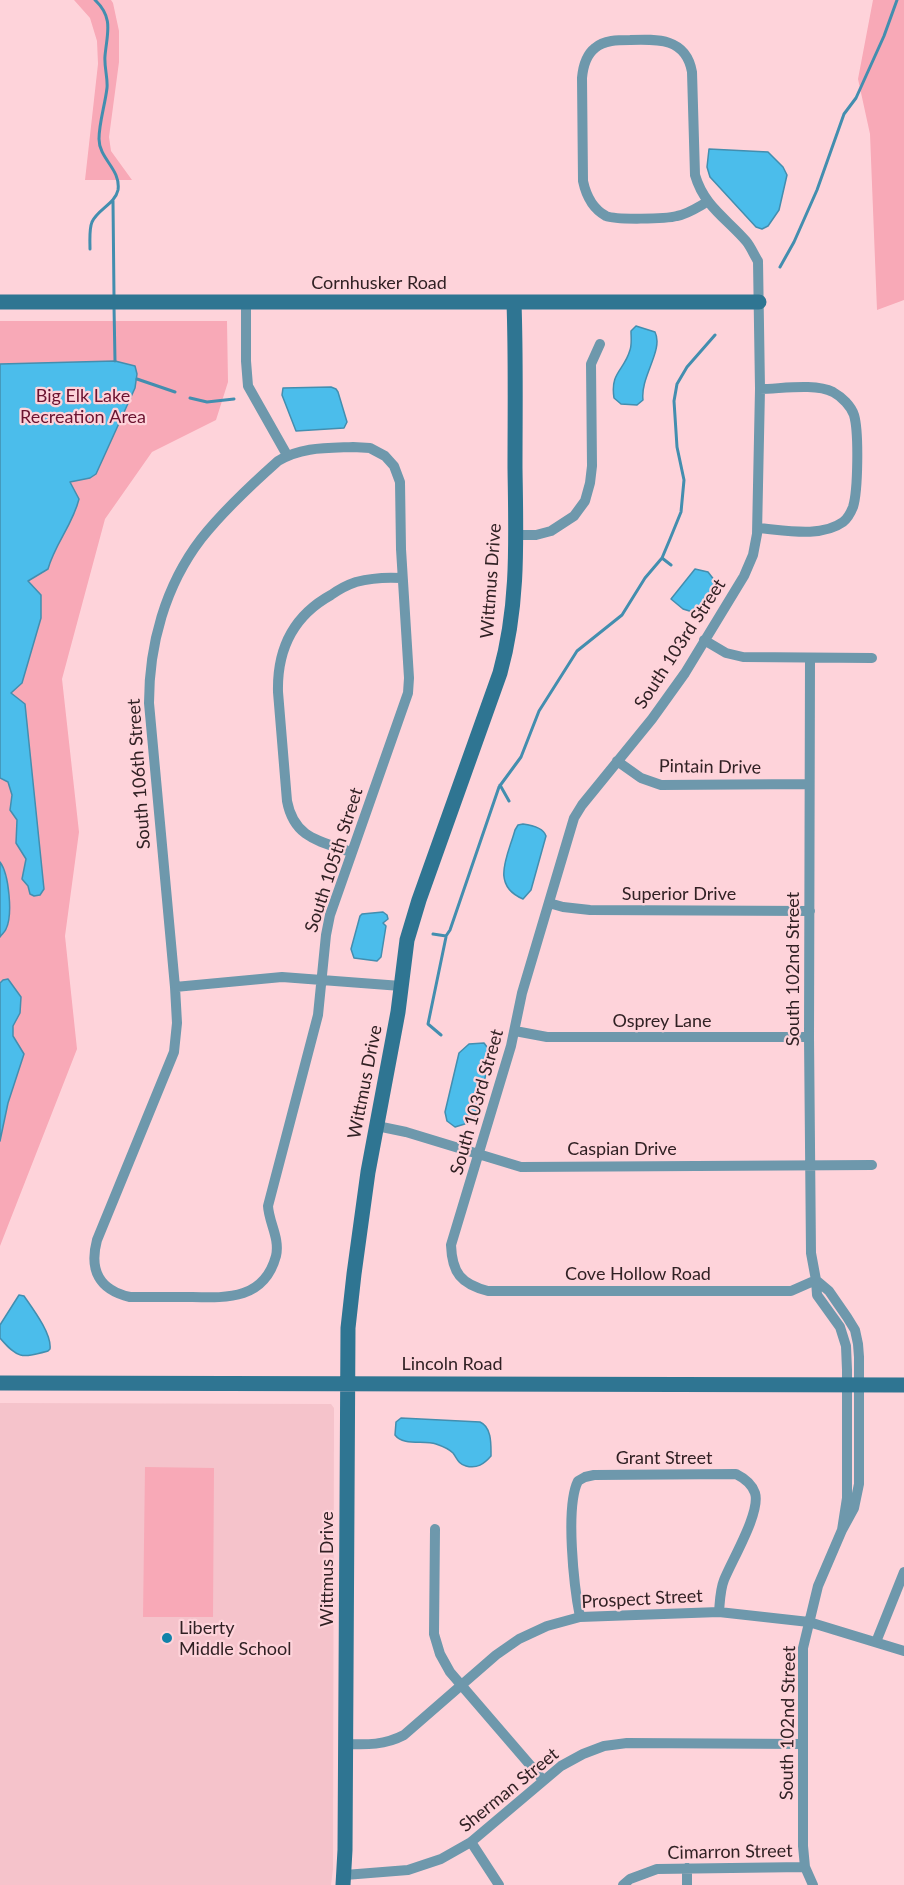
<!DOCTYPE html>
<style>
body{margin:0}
canvas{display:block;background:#fed3da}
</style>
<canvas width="904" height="1885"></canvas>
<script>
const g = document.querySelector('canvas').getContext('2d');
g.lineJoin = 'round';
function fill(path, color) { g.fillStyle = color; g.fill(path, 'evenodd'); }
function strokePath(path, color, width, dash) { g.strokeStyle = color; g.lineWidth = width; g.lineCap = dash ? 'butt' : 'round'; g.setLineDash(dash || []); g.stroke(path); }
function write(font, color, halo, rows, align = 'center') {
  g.font = font + ' Lato,sans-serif'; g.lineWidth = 4.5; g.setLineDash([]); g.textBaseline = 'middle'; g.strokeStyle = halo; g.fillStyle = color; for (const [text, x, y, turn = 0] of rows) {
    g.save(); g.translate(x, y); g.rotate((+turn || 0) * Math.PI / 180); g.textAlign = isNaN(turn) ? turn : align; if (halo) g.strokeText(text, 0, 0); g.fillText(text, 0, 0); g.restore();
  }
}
const built = new Path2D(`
 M0,1403L331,1404L334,1408L333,1869L331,1885H0Z`);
const green = new Path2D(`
 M74,0H111L113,3L119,31V62L109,137L111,151L132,180H85L98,64L97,41L90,18Z
 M873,0H904V300L877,310L870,134L858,79Z
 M0,321H227L228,382L216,420L152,452L105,519L62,679L79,832L65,936L77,1049L0,1246Z
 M145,1467L214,1468L213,1617H143Z`);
const water = new Path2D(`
 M709,149L768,152L783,167L787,175L779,210L768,226L762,229L756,227L710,177L707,167Z
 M636,326L655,332C664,350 640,377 643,400L637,405L621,404L614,398C610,372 624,371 630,350C632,344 631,337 631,331Z
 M115,361L135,366L137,374L135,388L96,474L90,478L70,482L79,499C73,524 55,544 48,569L28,581L41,595V618L22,683L11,693L25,704L44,889L40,895L34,896L30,894L28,886L22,879L26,859L16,843L17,820L10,810L12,795L8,782L0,778V364Z
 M331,387L336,389L338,392L347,422L344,428L296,431L282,395L283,388Z
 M695,569L708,572L715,581C713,591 705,607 696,613L683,609L671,599Z
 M523,824C531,825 543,827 546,836L531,890L523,899C490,885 508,856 515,830L518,825Z
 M0,862C9,874 13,915 6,929C5,932 2,934 0,937Z
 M383,912L387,915L388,919L383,923L386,926L381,957L377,961L354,958L351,949L360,916L362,914Z
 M8,979L21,997L20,1013L13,1026V1036L24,1054L8,1103L0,1141V983L3,980Z
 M484,1043L490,1051L491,1056L474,1118L468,1123L455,1127L447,1121L445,1112L459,1053L469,1044Z
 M19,1295L24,1296C33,1309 52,1334 50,1349L48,1351C21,1358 18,1359 0,1338V1325Z
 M401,1418L480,1422C492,1427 491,1445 491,1456C484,1464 477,1469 466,1466C458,1464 457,1458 453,1453C449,1449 442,1446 436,1444C424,1440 403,1446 395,1435L396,1422Z`);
const stream = new Path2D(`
 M113,201L114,297
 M90,249C90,241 89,229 92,222C98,209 115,204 118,190C121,169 99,159 99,139C99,123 105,105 107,88C108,78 104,67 105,56C107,33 114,18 95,0
 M780,267L794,242L817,190L844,114L856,98L884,36L897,0
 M114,306L115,361
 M137,379L175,392
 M190,398L207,402L234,399
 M662,558L671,565
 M500,785L509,801
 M433,934L446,936L450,930L499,787L521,757L539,711L577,651L622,615L645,578L662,558L670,539L681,512L684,480L677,447L674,401L677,384L687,367L715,335
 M441,1035L428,1024L446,937`);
const street = new Path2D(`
 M707,202C698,207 688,214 677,216C666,219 615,220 606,216C593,209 586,195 583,181L582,78C583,67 586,55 595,48C604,40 618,40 630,40C658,39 686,38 692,72L695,175C704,206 726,218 746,241C751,247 754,255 758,261L760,389L757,534L753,555L744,576L685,673L652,719L582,805L574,818L522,993L511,1046L451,1245C452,1273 461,1284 488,1291H791L816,1280
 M246,303V361L248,386L287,455
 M353,447L370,448L385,456L394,466L400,482L401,549L409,678L408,693L330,915L326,935L318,1015L268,1206C269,1223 280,1238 276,1256C264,1300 227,1298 190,1297C170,1297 150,1297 130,1297C99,1290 89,1270 97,1240L174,1052L177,1023L175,987L149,703C149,645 165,586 201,539C223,511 251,485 278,461C301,447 326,448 353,447Z
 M758,528C784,530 821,538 843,522C847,519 851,512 853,507C858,491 859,432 854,415C851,406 842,397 833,392C815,383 780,389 760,389
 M516,535H536L551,531L574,516L585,501L590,483L592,466L591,364L600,344
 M704,640L726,653L743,657L872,658
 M810,658L809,1037L811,1253L816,1280L817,1295L840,1327L846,1346L847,1370V1498L842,1530
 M617,761L641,778L661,785L809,784
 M351,852C319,841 294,838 287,801L278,692C277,650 293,616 331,595C338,590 347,585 356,582C371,578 387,577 402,578
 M549,903L563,907L590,910L810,911
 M175,987L282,977L401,986
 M515,1031L547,1037H809
 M377,1126L406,1132L521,1167L872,1165
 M435,1529L434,1634L440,1654L450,1672L543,1780
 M580,1617C574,1587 565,1507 578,1481L585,1477L594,1475L736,1474C744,1478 752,1484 755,1493C761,1512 732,1560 724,1580C720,1590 720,1601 719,1612
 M876,1642L904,1572
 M346,1744C367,1745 385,1745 404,1735L496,1655L519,1639L547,1626L580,1617L719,1612L809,1622L904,1651
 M471,1842L499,1885
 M687,1868V1885
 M345,1875L408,1870L441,1859L471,1842L561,1766L583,1754L604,1746L627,1743L803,1744
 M623,1885L630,1879L657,1869L805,1867
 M813,1885L805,1867L803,1846V1648L818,1586L842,1530L854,1508L859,1484V1357L858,1344L855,1330L847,1317L829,1291L816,1280`);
const secondary = new Path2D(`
 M0,302H759
 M0,1383L904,1385
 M343,1885L345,1850L348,1328L354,1274L368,1172L398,1012L407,940L419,900L500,673C519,605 516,539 515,468C515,413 516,358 514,303`);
const markers = [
 [167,1638,6,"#1182a9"]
];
const streetNames = [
 ["Cornhusker Road",379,283],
 ["Wittmus Drive",491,581,-86],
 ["South 103rd Street",680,644,-57],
 ["Pintain Drive",710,767,1],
 ["South 106th Street",139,774,-94],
 ["South 105th Street",334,860,-72],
 ["Superior Drive",679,894],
 ["South 102nd Street",793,969,-90],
 ["Osprey Lane",662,1021],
 ["Wittmus Drive",365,1082,-79],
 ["South 103rd Street",477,1102,-74],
 ["Caspian Drive",622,1149],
 ["Cove Hollow Road",638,1274],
 ["Lincoln Road",452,1364],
 ["Grant Street",664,1458],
 ["Wittmus Drive",327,1569,-90],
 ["Prospect Street",642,1599,-3],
 ["South 102nd Street",788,1723,-89],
 ["Sherman Street",509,1790,-39],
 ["Cimarron Street",730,1852,-1]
];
const parkNames = [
 ["Big Elk Lake",83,396],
 ["Recreation Area",83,417]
];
const poiNames = [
 ["Liberty",179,1628],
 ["Middle School",179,1649]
];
fill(built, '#f5c3cb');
fill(green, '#f8a9b7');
fill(water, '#4bbdeb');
strokePath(water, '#438eaf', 1.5);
strokePath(stream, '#438eaf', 3);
strokePath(street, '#6e98ac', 10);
strokePath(secondary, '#2f7592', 15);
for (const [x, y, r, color] of markers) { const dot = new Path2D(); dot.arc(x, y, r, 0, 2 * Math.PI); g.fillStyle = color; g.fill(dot); strokePath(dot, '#fed3da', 2); }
write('18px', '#312124', '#fed3da', streetNames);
write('18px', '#6b1330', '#fed3da', parkNames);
write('18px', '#312124', '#fed3da', poiNames, 'left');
</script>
